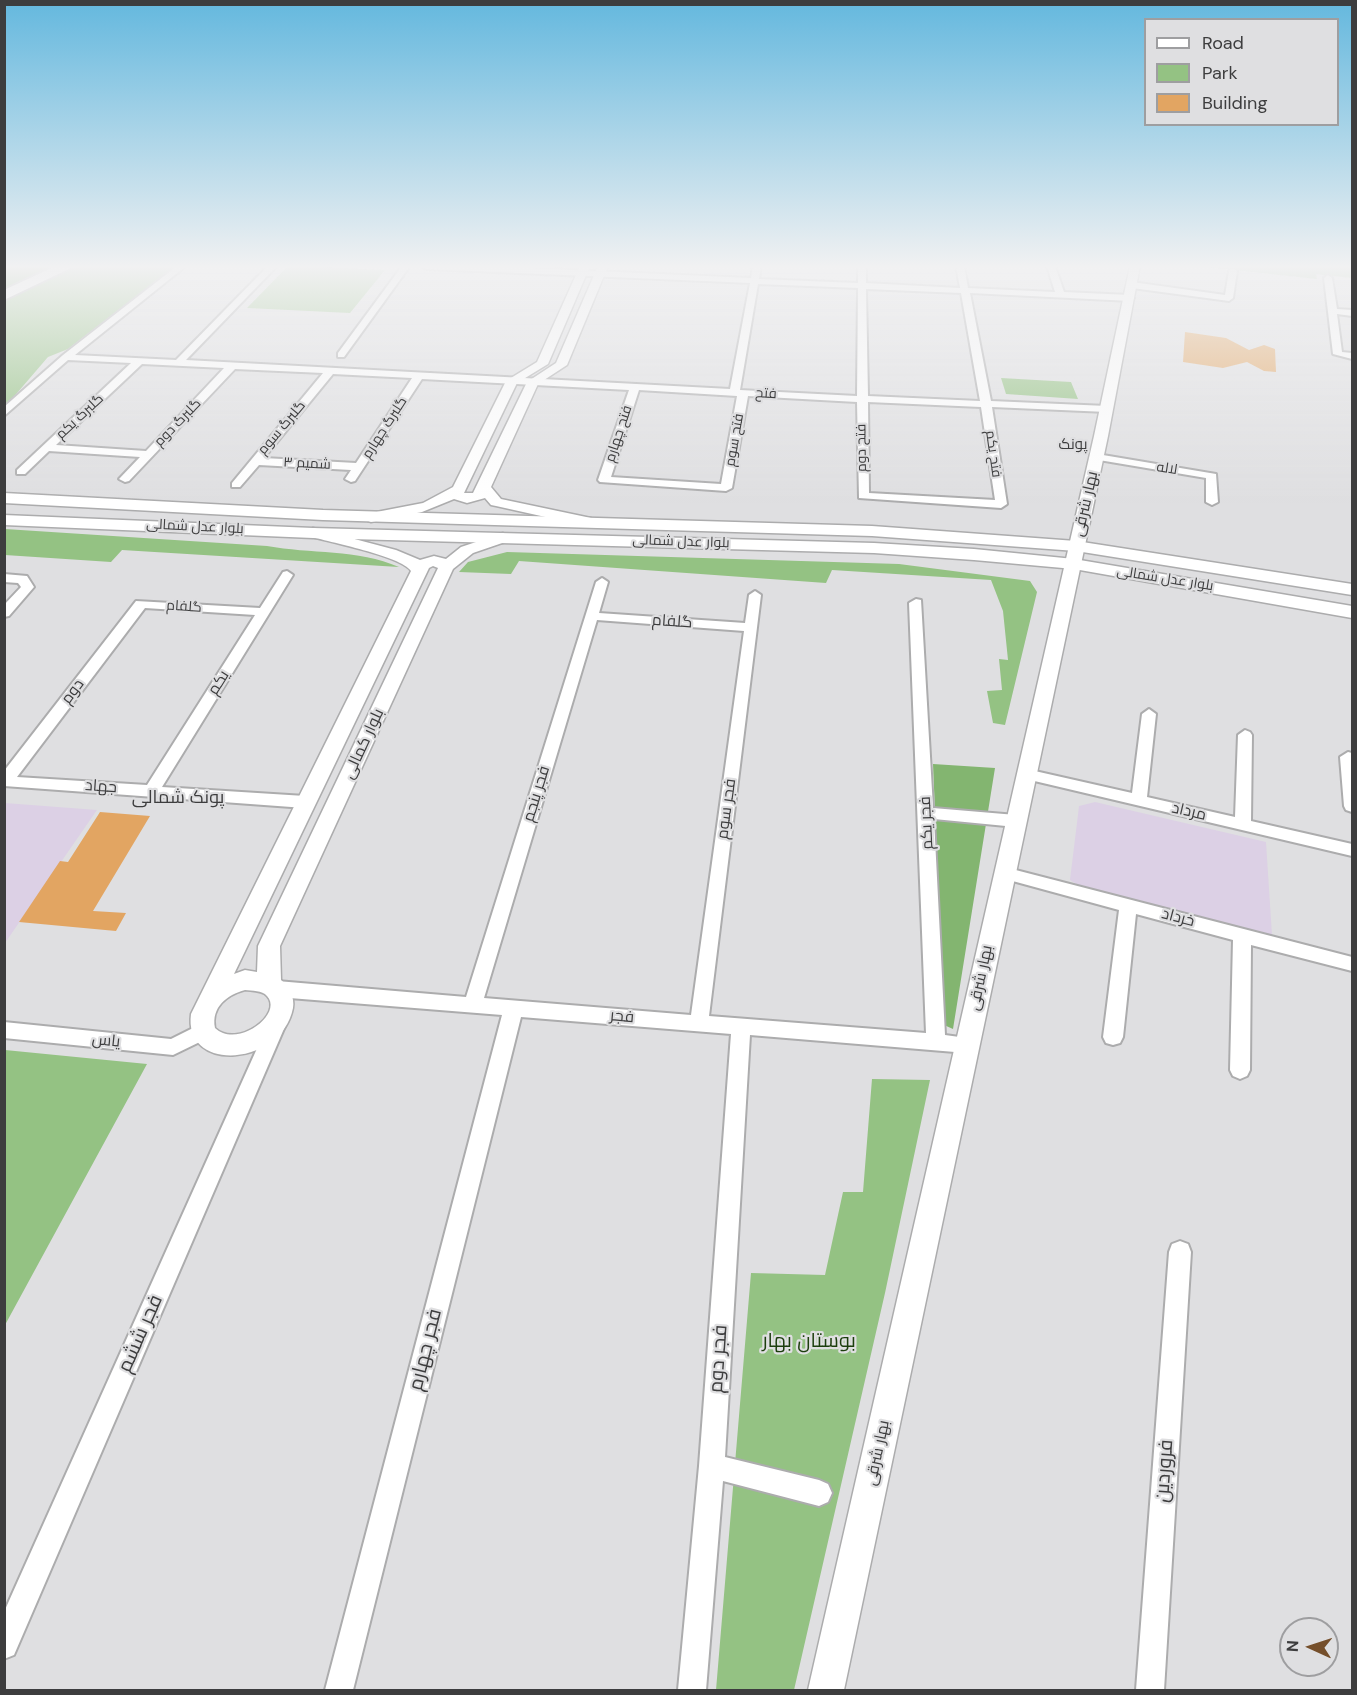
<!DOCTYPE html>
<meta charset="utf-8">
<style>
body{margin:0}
#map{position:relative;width:1357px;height:1695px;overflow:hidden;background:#dfdfe1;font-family:"DM Sans",sans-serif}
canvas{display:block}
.frame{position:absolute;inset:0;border:6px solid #3d3d3e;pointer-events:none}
.legend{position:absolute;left:1144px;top:18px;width:195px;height:108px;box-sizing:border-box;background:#dfdfe1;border:2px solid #9e9ea0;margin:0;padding:8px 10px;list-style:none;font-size:18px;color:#3d3d3e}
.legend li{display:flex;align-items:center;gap:12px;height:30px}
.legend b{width:30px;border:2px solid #9e9ea0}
.north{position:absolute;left:1279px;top:1617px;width:60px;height:60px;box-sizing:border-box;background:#dfdfe1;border:2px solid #9e9ea0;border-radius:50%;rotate:273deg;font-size:16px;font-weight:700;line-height:24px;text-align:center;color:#3d3d3e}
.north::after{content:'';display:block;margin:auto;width:21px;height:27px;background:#754f2b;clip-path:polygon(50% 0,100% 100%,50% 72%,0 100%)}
</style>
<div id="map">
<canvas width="1357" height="1695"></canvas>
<div class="frame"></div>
<ul class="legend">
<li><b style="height:8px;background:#fff"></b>Road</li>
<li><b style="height:16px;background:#94c283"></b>Park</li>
<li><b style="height:16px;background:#e2a562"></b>Building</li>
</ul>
<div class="north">N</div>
</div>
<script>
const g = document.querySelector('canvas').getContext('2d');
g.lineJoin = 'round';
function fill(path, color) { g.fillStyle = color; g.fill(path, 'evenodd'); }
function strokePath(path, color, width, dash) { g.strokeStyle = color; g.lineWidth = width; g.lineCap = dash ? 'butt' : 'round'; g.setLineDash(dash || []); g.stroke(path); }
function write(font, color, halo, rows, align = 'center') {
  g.font = font + ' "DM Sans",Cairo,sans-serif'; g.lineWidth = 4.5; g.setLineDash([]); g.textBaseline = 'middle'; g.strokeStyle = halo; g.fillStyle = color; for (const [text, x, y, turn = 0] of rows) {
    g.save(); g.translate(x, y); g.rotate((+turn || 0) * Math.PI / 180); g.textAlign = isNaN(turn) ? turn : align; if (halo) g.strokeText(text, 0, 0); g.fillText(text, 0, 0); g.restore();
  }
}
const education = new Path2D(`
 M1095,802L1266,842L1272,935L1086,890L1070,880L1079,806Z
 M5,803L97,810L5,943Z`);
const green = new Path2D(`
 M72,266H176L68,349L48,357L5,407V298Z
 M288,266H301L385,270L350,313L247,308Z
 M1197,266H1352V278L1316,274L1317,279Z
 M1001,378L1071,382L1078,399L1006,394Z
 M5,529L267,546C310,554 358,549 399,567L122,550L111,562L5,555Z
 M507,552L899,564L1030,581L1037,592L1005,725L993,723L987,691L1002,690L999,659L1008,660L1003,611L991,580L832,570L826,583L519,561L511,574L459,572L468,562Z
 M5,1050L147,1064L5,1325L4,1050Z
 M872,1079L930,1080L885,1293L794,1690H716L751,1273L825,1275L843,1192H863Z`);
const forest = new Path2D(`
 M5,266H63L5,293Z
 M933,764L995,768L953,1029L944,1025Z`);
const building = new Path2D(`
 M1185,332L1226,338L1249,350L1264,345L1275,349L1276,372L1264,371L1247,362L1223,368L1183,362Z
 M100,812L150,816L93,911L126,913L116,931L19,922L60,861L68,862Z`);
const minor = new Path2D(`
 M177,266H186L75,355L176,360L268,266H277L186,360L730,389L750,283L426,269L422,266H484L751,278L753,266H761L759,279L858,283V266H866V283L960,288L956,266H964L968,288L1055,292L1047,266H1055L1064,292L1130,295L1134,298L1130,301L970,293L991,401L1107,406L1112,409L1107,412L992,407L1007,504L1001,508L859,498L857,402L748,396L732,488L726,491L600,482L598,480L629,390L422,379L355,481L351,482L345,479L351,470L259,465L240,487H232V483L323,373L235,369L129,481L125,482L119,479L140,457L49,451L25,474H17V470L131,363L68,360L4,416V407L63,355ZM758,284L858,288L857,396L740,390ZM866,289L961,293L980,401L868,396ZM142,364L224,368L146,451L56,445ZM333,374L412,378L356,463L264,458ZM639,390L737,396L721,484L611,477ZM868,402L981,407L995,500L869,493Z
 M402,266H410L344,357H338V353Z
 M1233,268L1237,271L1233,298L1229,301L1132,288L1128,285L1132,282L1225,295L1229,271Z
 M1328,275L1332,278L1337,309L1352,310V316L1337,314L1342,352L1352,353V359L1333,354L1324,278Z
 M1097,454L1216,474L1218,502L1212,505L1206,502V478L1093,459L1091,457Z
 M287,571L293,575L162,787L305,796L311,798L313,802L311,806L305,808L4,786V771L136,601L260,608L283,572ZM145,608L255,615L147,785L17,777Z
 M4,574L27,576L34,587L9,616L4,617V605L21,587L18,583L4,582Z
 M602,578L608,582L599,613L745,623L749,595L755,591L761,595L709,1016L926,1033L909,603L916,599L921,600L933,808L1016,815L1022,817L1024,821L1022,825L1016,827L934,819L945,1035L974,1039L977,1045L974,1051L967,1053L750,1035L725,1457L819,1480L828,1484L832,1493L828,1502L819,1506L723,1481L706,1690H678L699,1466L731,1034L521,1017L353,1690H325L502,1015L277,997L270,994L268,989L270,984L277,981L466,997L596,582ZM597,620L744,631L691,1015L484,998Z
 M1149,709L1156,714L1147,797L1235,817L1238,735L1245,730L1250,732L1252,735L1251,821L1352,844V856L1026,779L1021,778L1018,774L1021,770L1026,769L1132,793L1142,714Z
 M1348,752L1352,753V812L1346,810L1344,806L1340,757Z
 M1004,867L1352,957V971L1251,945L1250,1070L1247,1076L1240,1079L1233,1076L1230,1070L1233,940L1136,914L1123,1037L1120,1043L1113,1045L1106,1043L1103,1037L1119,910L998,877L996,873L998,869Z
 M277,1016L284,1018L286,1024L14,1655L4,1659V1612L268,1024L270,1018Z
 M4,1022L171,1039L203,1023L210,1025L213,1031L210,1037L173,1055L4,1038Z
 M1180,1241L1188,1244L1191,1252L1164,1690H1136L1169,1252L1172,1244Z`);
const tertiary = new Path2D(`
 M580,266H590L548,364L517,383L464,493H473L527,382L556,363L598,266H608L567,365L538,384L491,487L501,499L591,518L594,521L591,524L586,526L496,506L491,505L485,498L467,503L454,499L422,512L371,522L366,520L363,517L366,514L423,503L453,487L506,381L537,362Z
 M1130,266H1140L1108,436L844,1690H808L1094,436Z
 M313,528L396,550L420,560L434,556L446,559L461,547L503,533L511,538L508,541L473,553L453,569L280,946L281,980C289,986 295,998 293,1008C282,1066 183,1074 191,1014L411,571C401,556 329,542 308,536L305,533L308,530ZM433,566L438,568L258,946L257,972L245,970L234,974L429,568ZM245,990C252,991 262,990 267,996C284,1014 237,1049 215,1028C211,1007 227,995 245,990Z`);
const secondary = new Path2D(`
 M4,493L323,510L872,526L1076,541L1352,584V595L1076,551L872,536L323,520L4,503Z
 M4,515L313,528L874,543L974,549L1074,559L1352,606V618L1074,569L974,560L874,553L313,538L4,525Z`);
const trunk = new Path2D(`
 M56,266H75L4,300V290Z`);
const farStreetnames = [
 ["فتح",766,394,3],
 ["گلبرگ یکم",80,417,-43],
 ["گلبرگ دوم",178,423,-46],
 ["گلبرگ سوم",282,428,-50],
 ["گلبرگ چهارم",385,428,-57],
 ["فتح چهارم",619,434,-72],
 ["فتح سوم",735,440,-80],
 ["فتح دوم",862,448,-91],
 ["فتح یکم",993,454,82],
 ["شمیم ۳",307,464,3],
 ["لاله",1167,469,9],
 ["بلوار عدل شمالی",195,527,3],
 ["بلوار عدل شمالی",681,542,2],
 ["بلوار عدل شمالی",1165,579,9],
 ["گلفام",184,607,4]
];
const farNeighbourhoodnames = [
 ["پونک",1073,445]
];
const streetNames = [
 ["بهار شرقی",1086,504,-77],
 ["گلفام",672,622,4],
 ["یکم",219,683,-58],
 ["دوم",73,692,-53],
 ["بلوار کمالی",364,744,-65],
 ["جهاد",101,787,4],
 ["فجر پنجم",537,794,-73],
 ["فجر سوم",727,809,-82],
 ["مرداد",1189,812,13],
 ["فجر یکم",927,823,-93],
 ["خرداد",1178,918,15],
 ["بهار شرقی",981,978,-78],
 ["فجر",622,1017,5],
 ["یاس",106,1041,6],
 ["بهار شرقی",878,1453,-78]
];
const neighbourhoodNames = [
 ["پونک شمالی",178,798]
];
const nearStreetnames = [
 ["فجر ششم",141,1334,-66],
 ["فجر چهارم",426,1350,-76],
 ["فجر دوم",719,1359,-86],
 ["فروردین",1165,1471,-86]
];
const nearParknames = [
 ["بوستان بهار",809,1342]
];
fill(education, '#dcd0e5');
fill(green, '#94c283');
fill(forest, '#83b570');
fill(building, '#e2a562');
strokePath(minor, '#acacad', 4);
strokePath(tertiary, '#acacad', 3);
strokePath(secondary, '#acacad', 3);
strokePath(trunk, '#acacad', 4);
fill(minor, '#fff');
fill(tertiary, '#fff');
fill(secondary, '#fff');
fill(trunk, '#fff');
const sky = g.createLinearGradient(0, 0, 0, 503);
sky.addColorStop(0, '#64b8de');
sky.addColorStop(0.53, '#f1f1f2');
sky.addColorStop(1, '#f1f1f200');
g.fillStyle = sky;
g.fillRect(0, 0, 1357, 503);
write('14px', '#3d3d3e', '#dfdfe1', farStreetnames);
write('15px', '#3d3d3e', '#dfdfe1', farNeighbourhoodnames);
write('16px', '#3d3d3e', '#dfdfe1', streetNames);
write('18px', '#3d3d3e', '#dfdfe1', neighbourhoodNames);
write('20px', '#3d3d3e', '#dfdfe1', nearStreetnames);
write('20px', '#1c3e0d', '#dfdfe1', nearParknames);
</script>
